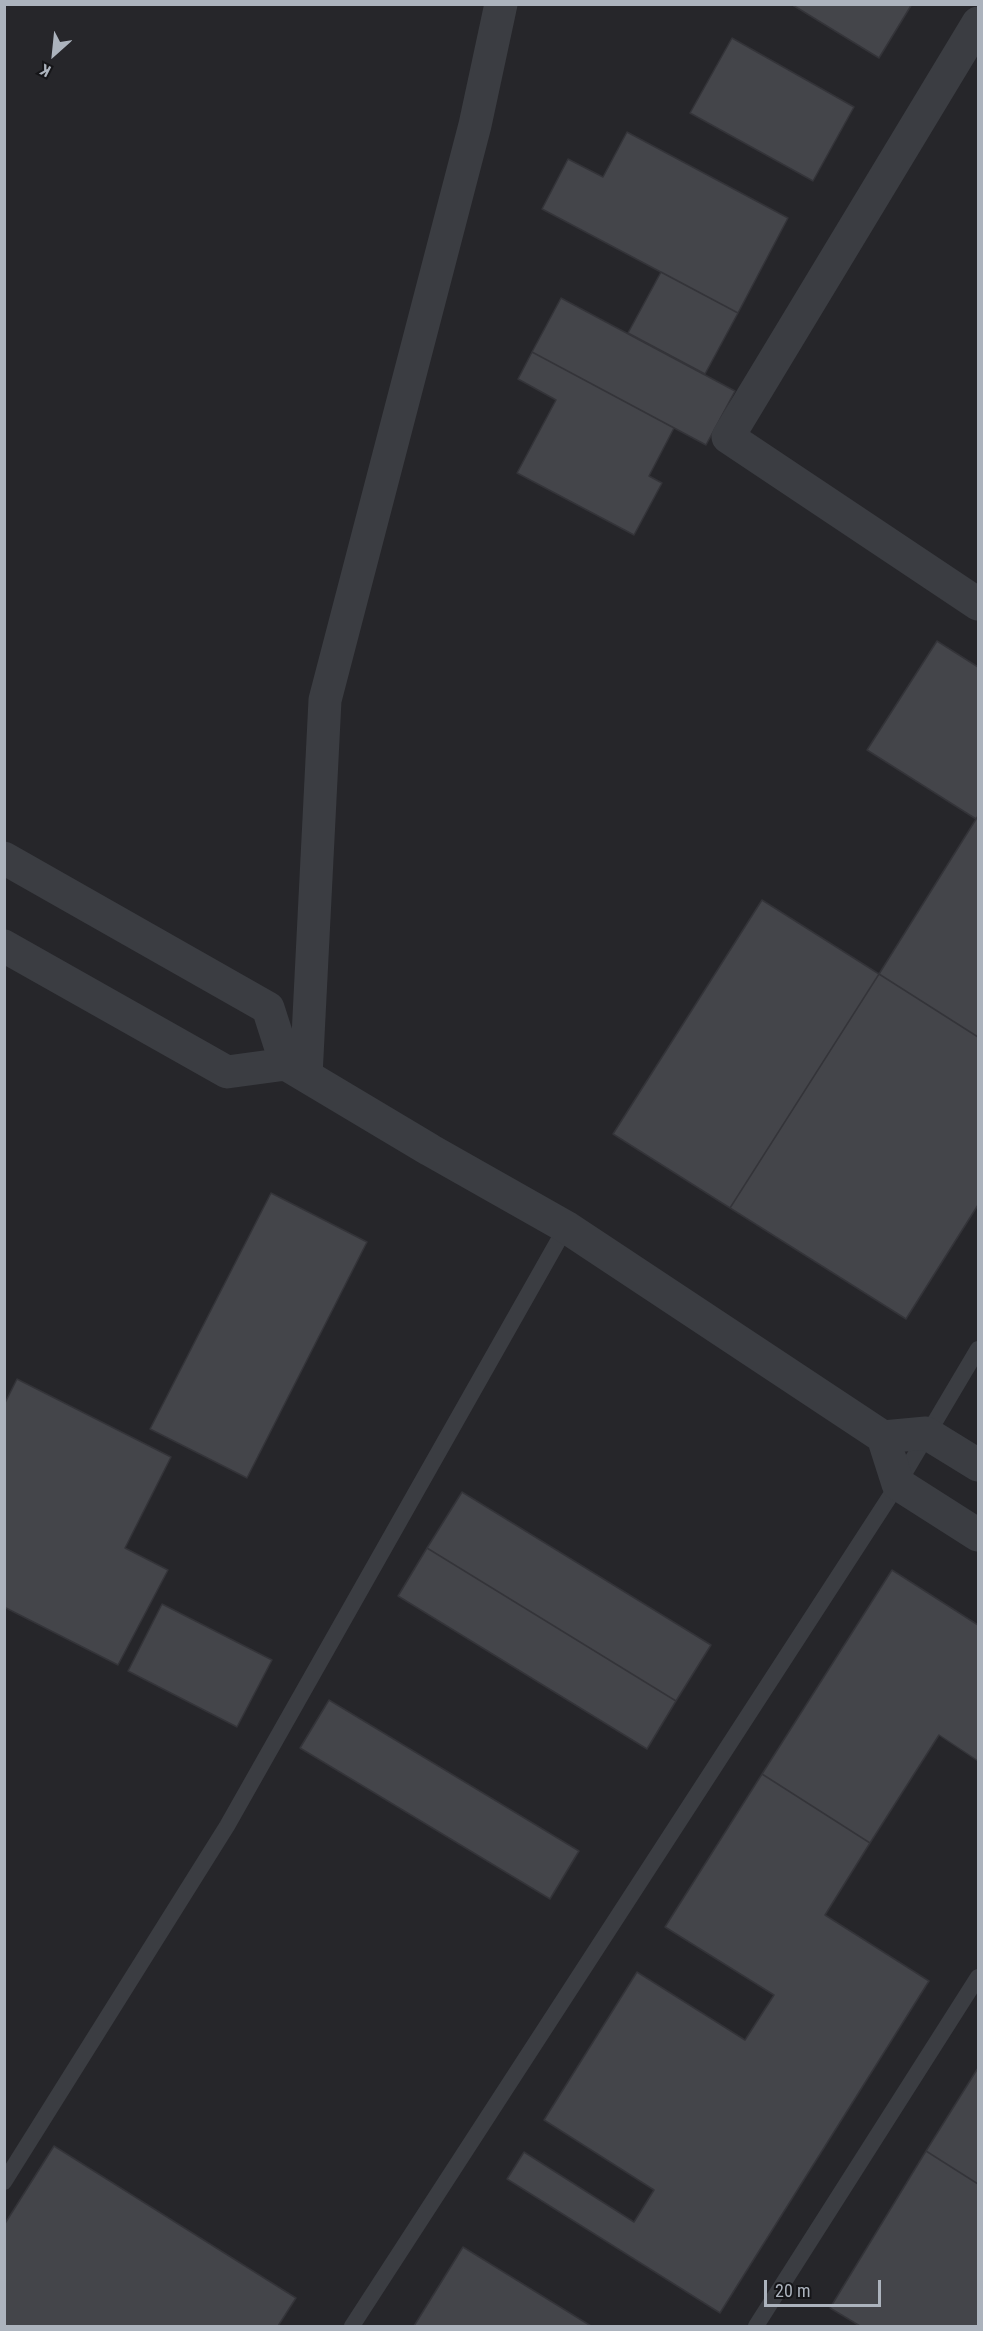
<!DOCTYPE html>
<style>
body{margin:0}
#map{position:relative;width:983px;height:2331px;overflow:hidden;background:#1a1a1d;font-family:"Roboto Condensed",sans-serif}
canvas{display:block}
.frame{position:absolute;inset:0;border:6px solid #acb3bd;pointer-events:none}
.north{position:absolute;left:24px;top:24px;width:60px;height:60px;-webkit-text-stroke:4px #151518;paint-order:stroke;rotate:207deg;font-size:16px;font-weight:700;line-height:24px;text-align:center;color:#acb3bd}
.north::after{content:'';display:block;margin:auto;width:21px;height:27px;background:#acb3bd;clip-path:polygon(50% 0,100% 100%,50% 72%,0 100%)}
.scale{position:absolute;left:764px;top:2280px;width:117px;height:27px;box-sizing:border-box;border:3px solid #acb3bd;border-top:0;padding-left:8px;font-size:18px;line-height:21px;white-space:nowrap;color:#acb3bd;-webkit-text-stroke:4px #151518;paint-order:stroke}
</style>
<div id="map">
<canvas width="983" height="2331"></canvas>
<div class="frame"></div>
<div class="north">K</div>
<div class="scale">20 m</div>
</div>
<script>
const g = document.querySelector('canvas').getContext('2d');
g.lineJoin = 'round';
function fill(path, color) { g.fillStyle = color; g.fill(path, 'evenodd'); }
function strokePath(path, color, width, dash) { g.strokeStyle = color; g.lineWidth = width; g.lineCap = dash ? 'butt' : 'round'; g.setLineDash(dash || []); g.stroke(path); }
const built = new Path2D(`
 M5,5H978V2326H5Z`);
const building = new Path2D(`
 M791,4H912L879,58Z
 M732,38L854,107L813,181L690,113Z
 M627,132L788,218L738,313L542,209L568,159L603,177Z
 M661,272L738,313L705,374L628,333Z
 M561,298L735,391L706,445L532,352Z
 M532,352L674,428L649,476L662,483L634,535L517,473L556,400L518,379Z
 M937,641L978,667V816L976,819L867,750Z
 M978,816V1037L879,974Z
 M762,900L879,974L730,1208L613,1134Z
 M879,974L978,1037V1205L906,1319L730,1208Z
 M271,1193L367,1242L247,1478L150,1429Z
 M17,1379L171,1457L125,1548L168,1570L118,1665L4,1607V1405Z
 M462,1492L711,1645L676,1701L427,1548Z
 M427,1548L676,1701L647,1749L398,1596Z
 M892,1570L978,1625V1761L939,1735L870,1843L762,1774Z
 M162,1604L272,1660L237,1727L128,1671Z
 M329,1700L579,1851L550,1899L300,1748Z
 M762,1774L870,1843L825,1915L929,1981L720,2313L507,2179L524,2152L634,2222L654,2190L544,2120L637,1972L745,2040L774,1995L665,1927Z
 M978,2068V2184L926,2151Z
 M54,2146L296,2298L278,2326H4V2225Z
 M926,2151L978,2184V2326H860L830,2308Z
 M463,2247L591,2326H414Z`);
const service = new Path2D(`
 M4,2182L227,1826L566,1227
 M352,2326L898,1484L978,1349
 M756,2326L978,1977`);
const minor = new Path2D(`
 M978,23L728,437L978,604
 M4,858L268,1008L286,1064
 M4,946L227,1072L286,1064L430,1150L566,1227L883,1437L926,1433L978,1465
 M306,1076L325,700L475,125L501,4
 M883,1437L898,1484L978,1535`);
fill(built, '#26262a');
fill(building, '#44454a');
strokePath(building, '#343439', 1.5);
strokePath(service, '#3b3d42', 16);
strokePath(minor, '#3b3d42', 33);
</script>
